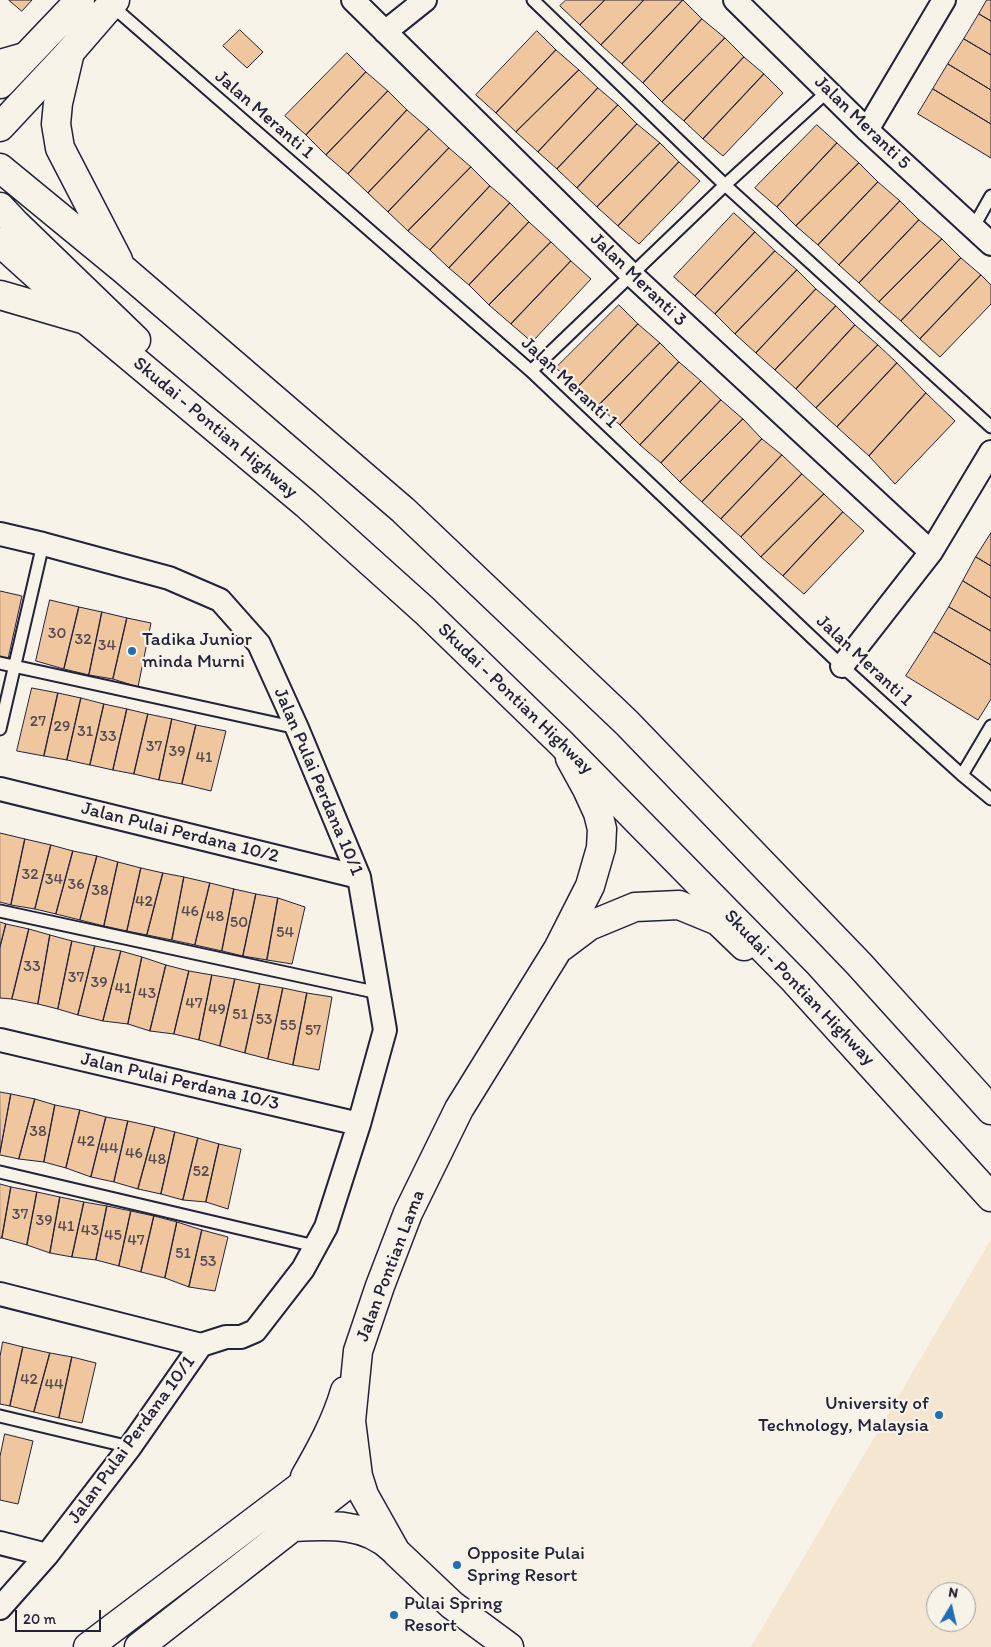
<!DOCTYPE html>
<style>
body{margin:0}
#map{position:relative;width:991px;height:1647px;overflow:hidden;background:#f7f3e8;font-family:Itim,sans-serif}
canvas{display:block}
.north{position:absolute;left:926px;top:1582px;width:50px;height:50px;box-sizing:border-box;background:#f7f3e8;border:1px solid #a29fa3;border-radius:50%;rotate:9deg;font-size:14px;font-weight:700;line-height:20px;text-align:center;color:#22223b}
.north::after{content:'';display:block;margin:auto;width:18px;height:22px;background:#1f6fb2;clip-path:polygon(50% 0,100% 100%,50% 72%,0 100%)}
.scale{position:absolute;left:15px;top:1610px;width:86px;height:22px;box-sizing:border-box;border:2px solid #22223b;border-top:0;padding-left:6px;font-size:15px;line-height:18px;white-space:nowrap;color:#22223b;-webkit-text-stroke:4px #f7f3e8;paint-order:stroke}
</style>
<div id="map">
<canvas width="991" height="1647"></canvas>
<div class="north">N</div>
<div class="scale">20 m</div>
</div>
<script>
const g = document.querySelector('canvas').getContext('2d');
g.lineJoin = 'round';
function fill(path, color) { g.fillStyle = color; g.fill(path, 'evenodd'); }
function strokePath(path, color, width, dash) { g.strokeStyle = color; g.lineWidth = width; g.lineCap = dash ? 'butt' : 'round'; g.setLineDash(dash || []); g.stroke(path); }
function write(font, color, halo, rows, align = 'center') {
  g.font = font + ' Itim,sans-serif'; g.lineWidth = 4.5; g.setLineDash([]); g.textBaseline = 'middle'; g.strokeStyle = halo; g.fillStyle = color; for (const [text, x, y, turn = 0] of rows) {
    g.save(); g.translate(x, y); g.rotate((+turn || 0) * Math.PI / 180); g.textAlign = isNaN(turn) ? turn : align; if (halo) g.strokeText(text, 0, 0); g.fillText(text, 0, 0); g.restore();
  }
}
const built = new Path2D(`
 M991,1239V1647H751ZM936,1592H966V1622H936Z`);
const building = new Path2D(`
 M9,0H32L22,11Z
 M566,0H605L580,25L560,6Z
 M605,0H644L601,45L580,25Z
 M644,0H683L622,64L601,45Z
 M683,0L702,19L643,83L622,64Z
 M987,0H991V21L979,14Z
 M979,14L991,21V55L964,39Z
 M702,19L725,38L662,102L643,83Z
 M240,30L263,52L247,68L223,46Z
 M537,31L556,50L496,113L476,95Z
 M725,38L744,57L684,121L662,102Z
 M964,39L991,55V90L948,64Z
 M556,50L579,70L516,132L496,113Z
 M347,53L366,72L306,135L285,116Z
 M744,57L764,74L703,139L684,121Z
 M948,64L991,90V124L933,89Z
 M579,70L598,88L538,152L516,132Z
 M366,72L388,91L326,155L306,135Z
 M764,74L783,93L723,156L703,139Z
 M598,88L618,105L557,169L538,152Z
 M933,89L991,124V158L918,114Z
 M388,91L407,110L348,174L326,155Z
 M618,105L637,124L577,188L557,169Z
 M407,110L429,129L368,193L348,174Z
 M637,124L660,143L597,207L577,188Z
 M817,125L837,143L777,207L755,188Z
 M429,129L449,148L388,212L368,193Z
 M660,143L679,162L618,226L597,207Z
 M837,143L859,163L796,226L777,207Z
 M449,148L471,167L408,231L388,212Z
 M679,162L700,181L639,244L618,226Z
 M859,163L878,182L818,245L796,226Z
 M471,167L490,186L430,250L408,231Z
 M878,182L900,201L839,265L818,245Z
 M490,186L510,203L449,268L430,250Z
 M900,201L919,220L859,283L839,265Z
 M510,203L529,222L469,285L449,268Z
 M734,213L755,232L695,296L674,277Z
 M919,220L942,239L879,302L859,283Z
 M529,222L551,242L489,305L469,285Z
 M755,232L775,251L715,314L695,296Z
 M942,239L961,258L901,321L879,302Z
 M551,242L571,261L511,324L489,305Z
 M775,251L797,270L735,334L715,314Z
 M961,258L981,275L920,339L901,321Z
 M571,261L591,279L532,342L511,324Z
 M797,270L816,289L756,353L735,334Z
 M981,275L991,285V304L940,357L920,339Z
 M816,289L836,306L775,370L756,353Z
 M619,305L638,324L578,387L556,368Z
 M836,306L855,325L796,389L775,370Z
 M638,324L660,343L598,406L578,387Z
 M855,325L878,345L816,408L796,389Z
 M660,343L679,362L620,425L598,406Z
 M878,345L897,363L837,427L816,408Z
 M679,362L701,381L640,445L620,425Z
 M897,363L926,393L869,456L837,427Z
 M701,381L721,400L661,463L640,445Z
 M926,393L955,421L895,484L869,456Z
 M721,400L743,419L680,482L661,463Z
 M743,419L762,439L702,502L680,482Z
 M762,439L782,455L721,519L702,502Z
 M782,455L802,474L741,537L721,519Z
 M802,474L824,494L761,557L741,537Z
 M824,494L843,512L783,576L761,557Z
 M843,512L864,531L804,594L783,576Z
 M991,533V566L976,557Z
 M976,557L991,566V598L963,581Z
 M963,581L991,598V631L949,607Z
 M0,591L22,596L8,659L0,658Z
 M50,600L79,607L64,669L36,661Z
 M79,607L102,612L89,675L64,669Z
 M949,607L991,631V665L934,632Z
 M102,612L127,618L113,679L89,675Z
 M127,618L151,623L138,687L113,679Z
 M934,632L991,665V699L978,720L906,676Z
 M32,688L58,693L44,756L17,751Z
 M58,693L81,698L67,760L44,756Z
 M81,698L104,704L90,765L67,760Z
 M104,704L127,709L113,770L90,765Z
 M127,709L148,714L134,774L113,770Z
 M148,714L172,719L159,780L134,774Z
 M172,719L196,725L182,784L159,780Z
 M196,725L226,731L211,791L182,784Z
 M0,833L25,839L11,905L0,902Z
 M25,839L51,845L35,909L11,905Z
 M51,845L73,851L56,914L35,909Z
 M73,851L97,856L80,920L56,914Z
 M97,856L118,862L104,926L80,920Z
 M118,862L141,868L127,931L104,926Z
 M141,868L163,873L147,935L127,931Z
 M163,873L184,877L172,940L147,935Z
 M184,877L210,883L195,945L172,940Z
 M210,883L234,889L222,951L195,945Z
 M234,889L256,894L243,956L222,951Z
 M256,894L278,898L267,960L243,956Z
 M278,898L305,907L292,964L267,960Z
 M0,922L6,924L0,947Z
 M6,924L29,929L12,999L0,998V947Z
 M29,929L50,935L38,1004L12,999Z
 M50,935L72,941L58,1009L38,1004Z
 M72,941L95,946L78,1015L58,1009Z
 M95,946L121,951L103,1021L78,1015Z
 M121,951L142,957L128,1024L103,1021Z
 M142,957L166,965L150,1031L128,1024Z
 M166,965L189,971L174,1034L150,1031Z
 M189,971L212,975L199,1040L174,1034Z
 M212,975L235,979L220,1046L199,1040Z
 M235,979L260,984L245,1053L220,1046Z
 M260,984L283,988L268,1059L245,1053Z
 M283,988L307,993L293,1065L268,1059Z
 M307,993L332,997L319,1070L293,1065Z
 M0,1092L11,1094L0,1152Z
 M11,1094L35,1099L19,1159L0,1155Z
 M35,1099L55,1105L44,1162L19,1159Z
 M55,1105L80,1110L66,1168L44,1162Z
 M80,1110L106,1117L91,1177L66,1168Z
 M106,1117L128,1121L114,1182L91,1177Z
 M128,1121L155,1127L138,1189L114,1182Z
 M155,1127L175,1132L161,1194L138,1189Z
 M175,1132L198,1138L183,1200L161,1194Z
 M198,1138L219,1144L206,1202L183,1200Z
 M219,1144L241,1149L228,1209L206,1202Z
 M0,1184L11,1187L2,1238H0Z
 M11,1187L37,1192L27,1245L2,1238Z
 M37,1192L60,1197L50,1253L27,1245Z
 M60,1197L84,1202L72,1257L50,1253Z
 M84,1202L107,1206L96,1260L72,1257Z
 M107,1206L131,1211L119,1266L96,1260Z
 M131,1211L154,1216L141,1272L119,1266Z
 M154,1216L177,1222L165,1278L141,1272Z
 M177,1222L202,1230L189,1287L165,1278Z
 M202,1230L228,1237L215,1291L189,1287Z
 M3,1342L23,1347L10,1406L0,1404V1357Z
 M23,1347L50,1353L34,1412L10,1406Z
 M50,1353L72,1357L59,1418L34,1412Z
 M72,1357L96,1363L82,1423L59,1418Z
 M5,1434L33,1441L18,1504L0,1500V1457Z`);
const service = new Path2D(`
 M533,0L725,185L991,427
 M111,5L531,371L842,666L962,775L991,799
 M973,228L991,196
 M531,371L725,185L828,91
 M0,663L297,728
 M0,729L43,544
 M962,775L991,726
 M0,911L379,993
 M0,1172L315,1246
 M0,1416L130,1447`);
const minor = new Path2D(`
 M353,0L632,275L931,552
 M735,0L867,130L991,244
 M385,32L425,0
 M867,130L944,0
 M0,534L43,544L169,578L220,600L259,644L297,728L359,877L385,1030L359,1124L326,1227L303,1269L255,1331L241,1337H226L201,1345L130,1447L47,1555L0,1608
 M842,666L931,552L991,452
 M0,789L359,877
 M0,1040L359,1124
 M0,1294L201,1345
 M0,1543L47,1555`);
const tertiary = new Path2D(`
 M0,84L80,0
 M0,127L70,52L115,0
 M561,947L589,926L635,907L679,905L718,921L744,946
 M305,1477C321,1449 336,1422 345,1391
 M295,1527C330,1525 366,1523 393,1549
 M88,1647L354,1446
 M139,1647L358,1476
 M509,1647L452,1605L396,1552L364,1495L358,1476L351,1421L358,1351L380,1286L408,1213L459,1109L558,949L590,886L601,848L602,829L598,813L587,789L570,758`);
const secondary = new Path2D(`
 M0,295L86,320`);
const trunk = new Path2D(`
 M70,52L58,103L56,124L60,148L118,260
 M0,64L25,57
 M0,168L123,269L403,510L627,723L859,964L991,1110
 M0,207L16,224L136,340
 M0,242L86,320L306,504L425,611L560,742L795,981L991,1197`);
const markers = [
 [132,651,5,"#1f6fb2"],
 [939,1415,5,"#1f6fb2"],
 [457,1565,5,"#1f6fb2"],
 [394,1615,5,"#1f6fb2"]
];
const numberNames = [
 ["30",57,634],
 ["32",83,640],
 ["34",107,646],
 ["27",38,722],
 ["29",62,727],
 ["31",85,732],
 ["33",108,737],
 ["37",154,747],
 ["39",177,752],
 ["41",204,758],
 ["32",30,875],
 ["34",54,880],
 ["36",76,885],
 ["38",100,891],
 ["42",144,902],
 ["46",190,912],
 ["48",215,917],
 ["50",239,923],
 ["54",285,933],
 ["33",32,967],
 ["37",76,978],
 ["39",99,983],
 ["41",123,989],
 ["43",147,994],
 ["47",194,1004],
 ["49",217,1010],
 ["51",240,1015],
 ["53",264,1020],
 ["55",288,1026],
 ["57",313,1031],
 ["38",38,1132],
 ["42",86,1142],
 ["44",109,1149],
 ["46",134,1154],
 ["48",157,1160],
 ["52",201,1172],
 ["37",20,1215],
 ["39",44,1221],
 ["41",66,1227],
 ["43",90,1231],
 ["45",113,1236],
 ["47",136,1241],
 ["51",183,1254],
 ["53",208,1262],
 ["42",29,1380],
 ["44",54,1385]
];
const streetNames = [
 ["Jalan Meranti 1",264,115,41],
 ["Jalan Meranti 5",862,123,44],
 ["Jalan Meranti 3",638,280,44],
 ["Jalan Meranti 1",569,383,43],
 ["Skudai - Pontian Highway",215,428,40],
 ["Jalan Meranti 1",864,661,43],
 ["Skudai - Pontian Highway",515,699,44],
 ["Jalan Pulai Perdana 10/1",318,782,67],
 ["Jalan Pulai Perdana 10/2",180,833,14],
 ["Skudai - Pontian Highway",799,988,46],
 ["Jalan Pulai Perdana 10/3",180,1082,13],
 ["Jalan Pontian Lama",391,1266,-69],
 ["Jalan Pulai Perdana 10/1",132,1440,-54]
];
const poiNames = [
 ["Tadika Junior",142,640],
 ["minda Murni",142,662],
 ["University of",929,1404,"right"],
 ["Technology, Malaysia",929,1426,"right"],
 ["Opposite Pulai",467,1554],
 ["Spring Resort",467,1576],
 ["Pulai Spring",404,1604],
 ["Resort",404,1626]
];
fill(built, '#f5e6d2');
fill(building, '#efc69e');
strokePath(building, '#22223b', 1);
strokePath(service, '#22223b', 15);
strokePath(minor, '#22223b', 26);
strokePath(tertiary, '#22223b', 31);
strokePath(secondary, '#22223b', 31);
strokePath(trunk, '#22223b', 31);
strokePath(service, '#f7f3e8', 11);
strokePath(minor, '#f7f3e8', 22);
strokePath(tertiary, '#f7f3e8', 28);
strokePath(secondary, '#f7f3e8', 28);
strokePath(trunk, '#f7f3e8', 28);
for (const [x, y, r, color] of markers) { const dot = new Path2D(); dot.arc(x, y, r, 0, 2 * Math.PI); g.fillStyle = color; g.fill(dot); strokePath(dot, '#f7f3e8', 2); }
write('16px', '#554b54', null, numberNames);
write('19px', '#22223b', '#f7f3e8', streetNames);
write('19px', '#22223b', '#f7f3e8', poiNames, 'left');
</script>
